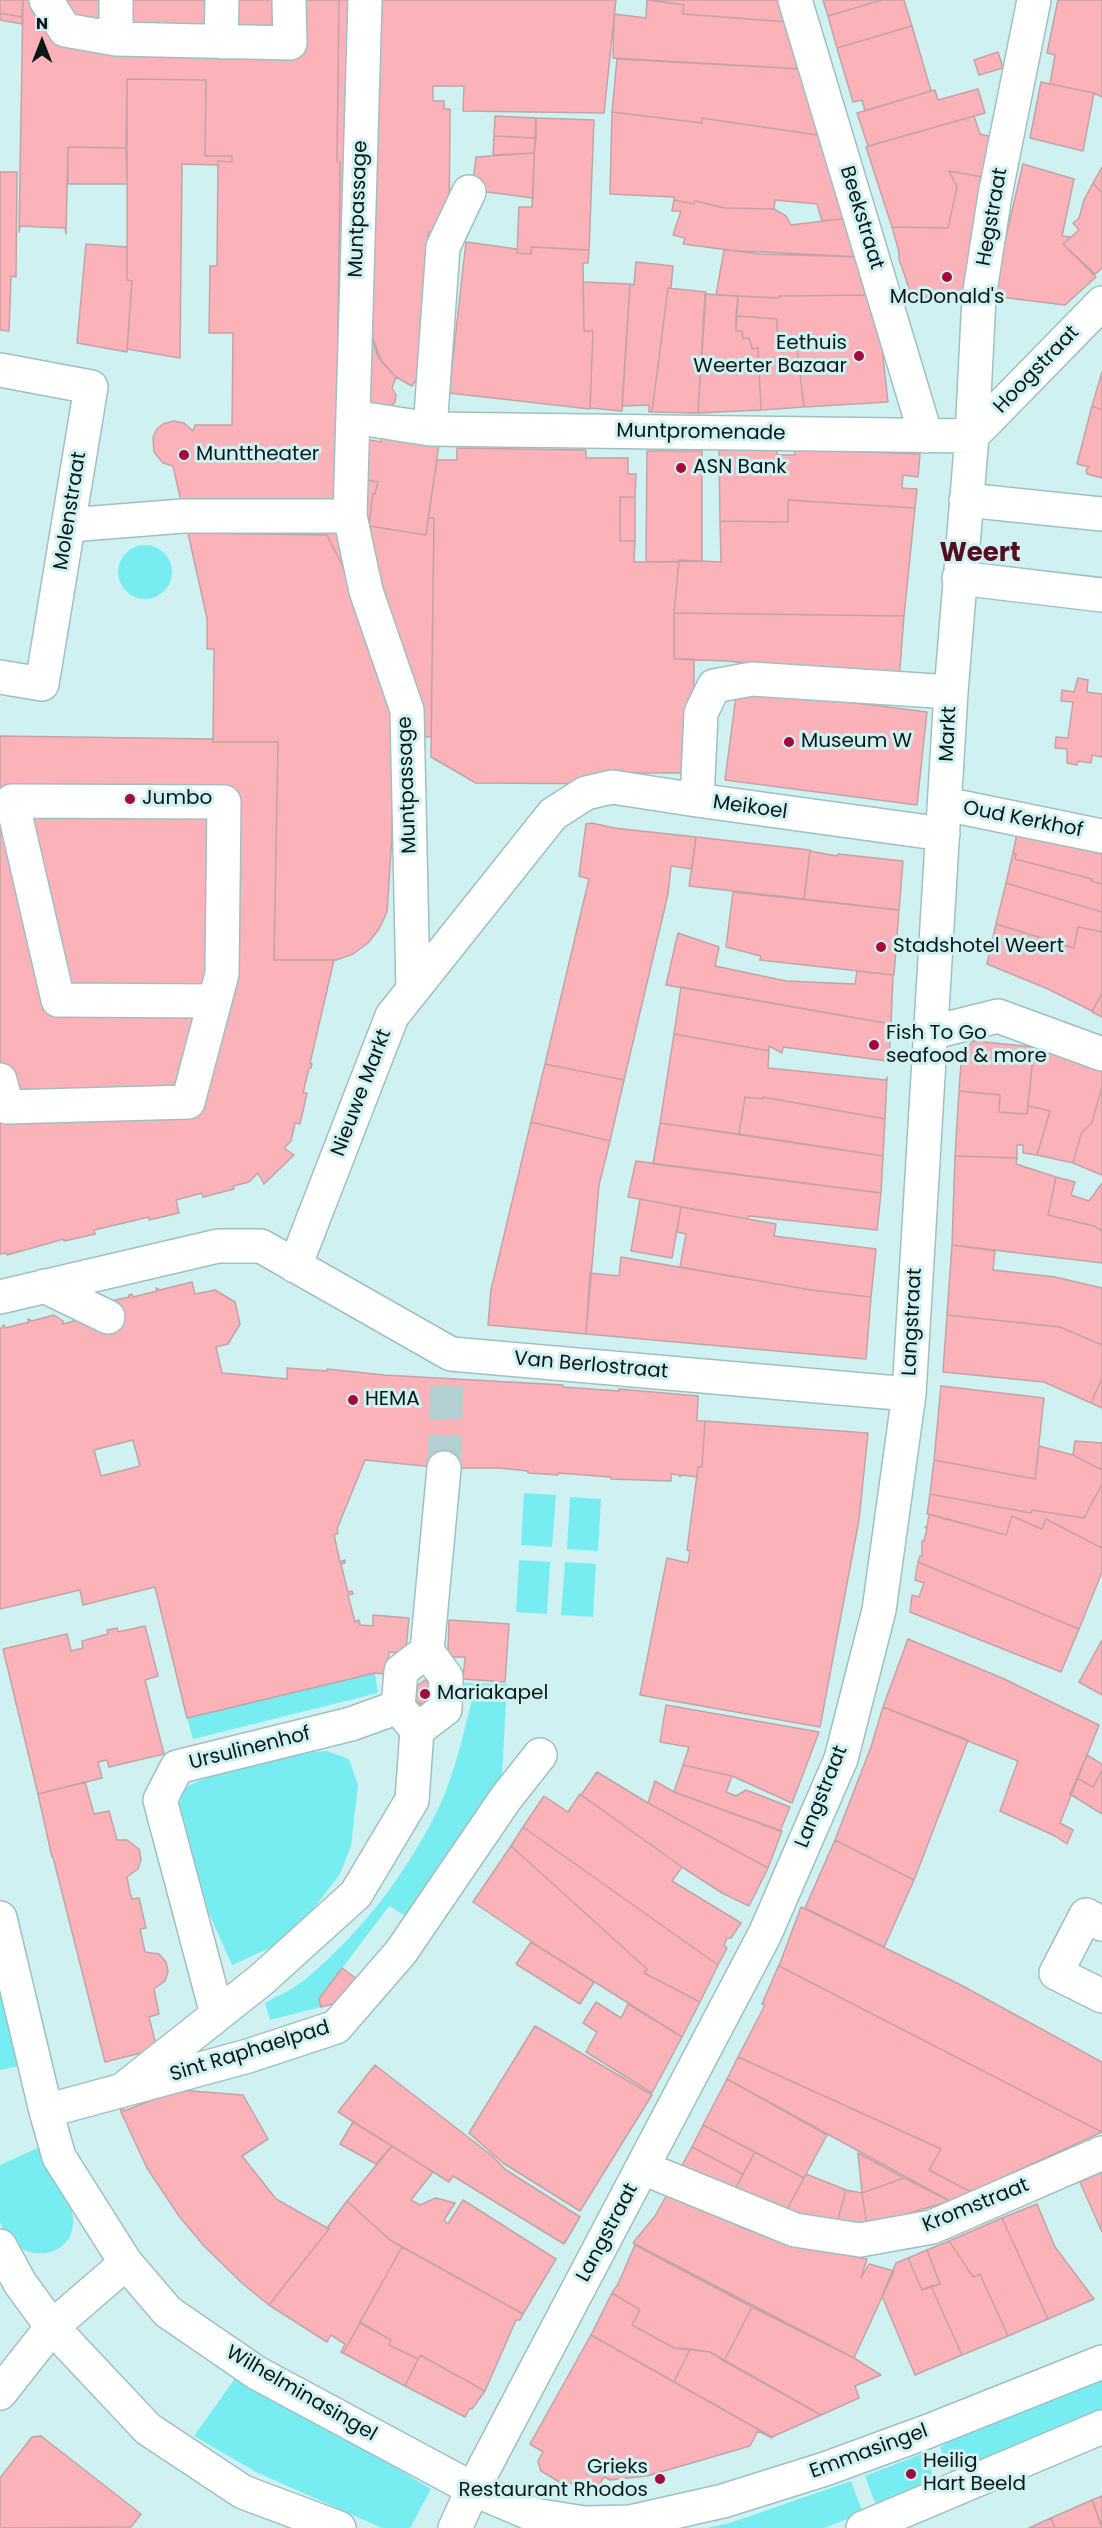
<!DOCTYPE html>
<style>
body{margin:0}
#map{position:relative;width:1102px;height:2528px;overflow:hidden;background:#cff1f2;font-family:Poppins,sans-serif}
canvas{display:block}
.north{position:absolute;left:12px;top:12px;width:60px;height:60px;-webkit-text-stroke:4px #cff1f2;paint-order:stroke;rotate:0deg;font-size:16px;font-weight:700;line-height:24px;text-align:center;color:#0b1818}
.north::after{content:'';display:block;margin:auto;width:21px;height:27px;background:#0b1818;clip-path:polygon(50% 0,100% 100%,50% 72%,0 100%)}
</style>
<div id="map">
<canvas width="1102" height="2528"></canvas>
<div class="north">N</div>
</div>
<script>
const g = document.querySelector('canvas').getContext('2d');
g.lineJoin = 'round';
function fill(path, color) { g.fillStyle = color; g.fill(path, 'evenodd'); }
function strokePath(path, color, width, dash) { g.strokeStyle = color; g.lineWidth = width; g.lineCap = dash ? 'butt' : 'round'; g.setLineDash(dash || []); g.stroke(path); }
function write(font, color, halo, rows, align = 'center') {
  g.font = font + ' Poppins,sans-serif'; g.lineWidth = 6; g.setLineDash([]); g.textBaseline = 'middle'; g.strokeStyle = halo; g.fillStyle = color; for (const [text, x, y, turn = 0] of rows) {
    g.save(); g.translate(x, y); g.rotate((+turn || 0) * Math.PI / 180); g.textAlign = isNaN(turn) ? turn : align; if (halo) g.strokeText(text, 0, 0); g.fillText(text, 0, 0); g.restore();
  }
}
const green = new Path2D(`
 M118 572a27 27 0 1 1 54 0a27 27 0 1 1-54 0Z
 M524,1493L556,1495L552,1547L521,1545Z
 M570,1497L601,1499L598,1551L567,1549Z
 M519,1560L550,1562L547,1614L516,1612Z
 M565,1562L596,1564L593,1617L561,1615Z
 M375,1673L378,1693L193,1739L187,1718Z
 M461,1683L507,1684L501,1794L412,1920L389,1906L319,1999L321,2007L270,2020L265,2003C279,1995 296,1988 308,1977C363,1931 409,1870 440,1805C455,1772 463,1735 472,1700L461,1698Z
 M327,1751L349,1759L358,1785L351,1846L340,1874L314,1908L272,1947L232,1965L209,1913L185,1832L179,1806L184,1788C218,1770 289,1752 327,1751Z
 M0,1990L19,2066L0,2070Z
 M40,2147C50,2167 72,2196 73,2218C76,2263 12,2266 0,2221C0,2207 0,2180 0,2165Z
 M239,2373L431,2489L410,2528H382L256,2472L194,2436Z
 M1102,2375V2413L952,2475L940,2447L991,2419Z
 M924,2453L936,2483L877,2508L865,2476Z
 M851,2481L863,2513L824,2528H707L730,2523Z`);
const building = new Path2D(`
 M0,0H23L22,17L0,13Z
 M23,0H339L337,161L340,163V176L336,501H181L173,466L163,463L154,452L153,437L157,429L163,424L174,421L184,423L193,431L195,425H232L233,333H209L210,266H217L218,161L232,162V156H205L206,80L127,79L126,148L68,147L66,234L65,228L20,226L19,232Z
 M339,0H374L371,334L378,357L396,377L392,388L396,395L395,402L390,408H381L367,440L363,475L368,480L378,482L375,494L373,493L369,526L426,535L428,518H434L431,737H393L394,668L327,535L188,533L181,501H336L340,176V163L337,161Z
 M374,0H616L604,113L463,111L464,86H433V101H444V109H450L449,232H428L426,347L419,375L412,386L396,377L382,362L371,334Z
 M647,0L684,5L683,14L789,22L802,69L613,58L614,14L646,18Z
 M651,0H783L789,22L683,14L684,5Z
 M823,0H882L828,16Z
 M882,0H904L912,26L837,48L828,16Z
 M1058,0H1102V97L1094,93L1041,82L1050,84L1055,55L1047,53Z
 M0,13L22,17V24L0,20Z
 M912,26L931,91L865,111L862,100L853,102L837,48Z
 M998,52L1003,68L979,75L974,60Z
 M617,59L802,69L824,136L702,118V123L612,112Z
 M127,79L206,80L205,156H232V162L218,161V165L182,164L180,358L127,349L132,281L127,280Z
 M1041,82L1094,93L1083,151L1030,138Z
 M978,89L985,113L868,146L857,113L931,91L935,90L938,100Z
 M612,112L702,123V118L824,136L849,218L822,221L817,204L775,200L774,209L725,208L695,201L694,204L674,200V197L610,194Z
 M495,116L536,118V138L494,136Z
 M974,116L980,134L997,138L988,178L949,171L957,187L948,228L892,227L866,147Z
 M536,118L594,120L589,250L531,247V254L517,253L519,207H532Z
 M494,136L536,138L534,153L493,155Z
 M68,147L126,148L127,184H68Z
 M534,153L533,198L472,190L476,157Z
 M1023,164L1074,179L1062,236L1071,237L1063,244L1096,277L1065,305L992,296Z
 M1102,167V193L1093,183Z
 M949,171L988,178L966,297H912L899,259V252L892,227L948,228L957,187Z
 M0,172H17L16,277L11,276L9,331L0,330Z
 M1093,183L1102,193V268L1095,274L1063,244L1079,230L1073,223L1079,218L1084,200Z
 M674,200L694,204L695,201L725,208L774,209L786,216L791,225L849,218L861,257L759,254L683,244L685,238L673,235L681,211H672Z
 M466,242L517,249V253L531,254V247L589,250L588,263H583L584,331H593L590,409L449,393Z
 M86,244L127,247V280L132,281L127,352L77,343Z
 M724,250L861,257L872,295L779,296V298L716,295Z
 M636,262L673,266L671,288H668L652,412H649V405L622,406L630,284L634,285Z
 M583,282L630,284L622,411L590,408L593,331H584Z
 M668,288L706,292L698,413L652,412Z
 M705,294L738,296L736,331H742L743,339L749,338L752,349L758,348L761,410L698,413Z
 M872,295L881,339L888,402L804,407L796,339L777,336V319L736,316L738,296L779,298V296Z
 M736,316L777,319V336L796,339L804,407L761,410L758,348L752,349L749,338L743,339L742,331H736Z
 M1102,372V410L1092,406Z
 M1092,406L1102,410V478L1087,474L1086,470L1089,467L1077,464Z
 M383,430L440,437L426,535L369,526L373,493L375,494L378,482L368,480L363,475L364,439L381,442Z
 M457,448L586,450V458H628V474H636L635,497H620V541H635L634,562H679L674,612V659H694L693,773H631L630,784L476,783L431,757L434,518H428L437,460H457Z
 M777,449V455H795V449L920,454L918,477L903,475L902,488L917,489L915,508L788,500V522L720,521L719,450Z
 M647,451H702V561L646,562Z
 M620,497H635V541H620Z
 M788,500L915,508L904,616L674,613L679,560L721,562L720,521L788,522Z
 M188,533L327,535L394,668L392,836L387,912L379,929L368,943L353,954L336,960H274L278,742H213L214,649H207V618Z
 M674,613L904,616L899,680L727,661L674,659Z
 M1078,678L1088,680L1087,692L1102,694V757L1092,755L1091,763L1078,761L1077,765L1067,763V749L1055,748L1056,737L1068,738L1073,702L1061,701L1062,690L1074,692Z
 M737,688L927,712L917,805L725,780Z
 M0,736L212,739L213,742H278L274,960H334L310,1063L312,1064L311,1068H309L303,1093H307L300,1124L295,1123L291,1141L284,1148L294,1155L264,1184L258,1173L249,1182L233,1186L234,1189L203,1197L202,1193L176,1200L179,1213L149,1220V1217L94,1230L95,1234L64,1241V1239L7,1255L6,1253L0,1254Z
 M592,823L614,828L696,837L692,869L671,866L668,894L624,1080L545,1064L589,879L579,876L586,824Z
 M1019,823L1102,847V884L1091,881L1092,879L1015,859L1016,854L1013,853Z
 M696,837L810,850L804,899L689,886Z
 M810,851L837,856L838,854L903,861L899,910L804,899Z
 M1013,853L1016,854L1015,859L1092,879L1091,881L1102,884V912L1006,883Z
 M1006,883L1102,912V932L1078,927L1074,948L996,924Z
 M733,892L899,910L894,975L760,960L761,956L726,947Z
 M996,924L1074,948L1078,927L1102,932V993L1092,1011L1048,989L987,964Z
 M678,933L719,947L715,966L786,981L855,984L857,971L893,975L891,1024L666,985Z
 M681,987L891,1024L889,1063L887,1061L783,1047L782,1053L769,1046V1051L674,1034Z
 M1102,993V1017L1092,1012Z
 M674,1034L769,1051L768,1068L886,1080L887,1077L885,1119L763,1097V1099L745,1097L739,1134L660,1123Z
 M974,1041L1034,1047L1027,1114L999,1112L1000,1095L959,1091L962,1051Z
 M1034,1047L1102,1070V1087L1092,1122L1081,1134L1073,1163L1037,1155L1050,1111L1028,1106Z
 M545,1064L624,1080L610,1141L531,1122Z
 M1102,1087V1175L1073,1163L1081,1134L1092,1122Z
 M959,1091L1000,1095L999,1112L1027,1114L1028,1106L1050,1111L1037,1155L1023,1153V1145H1017V1158L955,1156Z
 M745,1097L763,1099V1097L885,1119L883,1156L739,1134Z
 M531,1122L610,1141L599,1185L586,1334L488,1325L491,1290Z
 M660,1123L883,1156L881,1193L653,1164Z
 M955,1156L1017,1158L1016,1164L1056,1177L1048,1215L1094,1226L1102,1231V1263L952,1245Z
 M636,1161L881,1193L877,1230L749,1216L748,1219L628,1197Z
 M1056,1177L1075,1182L1071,1195L1089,1201L1102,1183V1231L1094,1226L1048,1215Z
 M640,1199L681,1207L672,1258L631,1251Z
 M681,1207L776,1224L774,1236L876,1249L871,1297L811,1290L680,1267L686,1234L677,1232Z
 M952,1245L995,1251L993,1270L1055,1277L1102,1288V1345L1060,1327L947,1315Z
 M621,1257L811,1290L871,1297L866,1359L586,1334L590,1273L619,1276Z
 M192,1282L195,1294L215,1290L235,1302L240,1324L228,1344L216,1347L222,1373L287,1379V1368L327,1371V1369L384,1375L563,1385V1387L619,1391V1389L698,1396L697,1421H705L702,1467H698L697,1477L682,1475L680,1477V1475L671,1474V1481L611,1479V1477L558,1473V1475L528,1473V1471L499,1468H444L365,1460L337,1529L338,1533L334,1535L340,1562L345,1560V1563L341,1564L348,1592L352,1591L353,1594L348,1595L355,1622L359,1620L360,1625L373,1626V1615L409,1618L406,1649L402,1653L389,1652L387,1674L375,1673L187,1718L155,1587L83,1605L80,1590L0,1609V1329L4,1325L5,1328L29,1322L28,1319L32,1321L54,1315L63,1321V1324L103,1313L107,1302L129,1297V1295L132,1294L133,1297L157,1291L156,1288L160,1290ZM133,1440L140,1466L101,1476L94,1450Z
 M947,1315L1060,1327L1102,1345V1378L1091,1403L1044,1382L943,1372Z
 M1102,1378V1408L1091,1403Z
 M941,1386L1044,1398L1035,1479L934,1460Z
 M705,1421L868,1433L859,1520L820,1727L640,1695L667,1558L688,1563L690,1551L687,1550L698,1467H702Z
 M1075,1441L1102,1443V1470L1073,1455Z
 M1039,1446L1073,1455L1102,1470V1484L1084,1518L1032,1510L1031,1513L930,1494L934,1460L1035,1479Z
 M1102,1484V1548L1046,1519L1042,1529L1012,1516L1006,1535L927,1514L930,1494L1031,1513L1032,1510L1084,1518Z
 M929,1514L1006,1535L1012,1516L1042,1529L1046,1519L1102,1548V1572L1079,1629L918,1562L920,1556H922V1541H924L927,1529L925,1527H927Z
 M918,1562L1079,1629L1061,1672L910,1612L912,1595L919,1597L924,1583L915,1580Z
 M449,1620L509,1624L505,1682L463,1679L465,1657H451L448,1651Z
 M145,1626L158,1676L145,1680L164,1754L109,1767L107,1760L98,1762L102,1778L38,1794L3,1649L67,1634L71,1651L83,1648L82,1641L108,1634L107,1630L117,1628L118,1632Z
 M908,1639L1002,1678L1099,1725L1060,1823L1073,1830L1067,1844L1055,1836L1000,1811L1018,1761L883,1707Z
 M1102,1640V1695L1079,1682Z
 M425,1680L434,1687L435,1701L424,1706L415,1701L414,1688Z
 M666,1705L819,1732L792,1803L732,1776L683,1765L689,1747L660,1742Z
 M883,1707L968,1740L914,1880L835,1840L871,1747Z
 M1087,1755L1102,1764V1770L1093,1787L1077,1778Z
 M683,1765L732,1776L726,1792L736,1796L746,1790L790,1807L780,1831L674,1792Z
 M1102,1770V1814L1070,1794L1077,1778L1093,1787Z
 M597,1772L648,1803L768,1868L749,1906L722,1893L682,1867L581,1795Z
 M655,1781L674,1792L782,1831L768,1868L648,1803Z
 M85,1782L94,1814L109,1811L117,1840H127L139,1849L141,1859L138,1869L127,1877L130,1893L132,1899L139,1898L146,1928L140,1929L145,1952L159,1954L166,1962L168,1971L165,1981L154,1989L159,2014L149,2017L157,2049L105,2062L53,1857H52L38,1794Z
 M580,1794L682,1867L672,1881L741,1923L731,1938H727L724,1945L727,1948L718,1965L523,1827L544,1796L568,1812Z
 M523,1827L718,1965L700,2002L644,1973L647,1969L511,1846Z
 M835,1840L914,1880L884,1947L805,1908Z
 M511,1846L647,1969L644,1973L700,2002L682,2037L544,1950L473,1902Z
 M801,1907L959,1984L1102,2062V2132L779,1966Z
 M531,1942L594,1982L580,2004L516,1964Z
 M779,1965V1966L1102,2132L971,2192L929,2170L941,2149L738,2057L765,2005L762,2004Z
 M342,1968L357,1979L340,2002L321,2007L319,1999Z
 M596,2002L621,2018L628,2004L682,2037L652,2093L586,2052L597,2032L583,2023Z
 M535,2026L652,2095L580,2211L503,2163L469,2133Z
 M738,2057L941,2149L929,2170L971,2192L950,2201L727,2079Z
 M375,2065L491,2155L506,2170L580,2217L564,2244L453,2176L449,2182L338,2112Z
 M727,2079L827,2135L804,2178L703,2125Z
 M178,2090L243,2095L268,2139L242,2156L276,2199L329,2229L269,2305L243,2284L204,2246L179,2216L147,2168L121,2112L120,2107L122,2106L124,2111Z
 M353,2122L392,2146L376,2164L340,2144Z
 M703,2125L755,2152L743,2174L692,2147Z
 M392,2146L433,2172L411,2200L420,2205L436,2198L455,2203L444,2220L448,2224L463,2200L556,2259L523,2314L390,2240L347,2201Z
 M692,2147L743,2174L731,2197L680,2169Z
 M755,2152L804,2178L785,2213L731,2197Z
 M858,2153L873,2161L904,2178L862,2193Z
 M1102,2171V2232L1080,2182Z
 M806,2174L846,2190L836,2226L785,2213Z
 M904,2178L950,2201L867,2226L862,2193Z
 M670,2189L745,2229L825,2251L867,2259L861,2278L869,2264L894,2271L854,2358L633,2243L655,2216Z
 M846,2190L862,2193L867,2226H836Z
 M347,2201L390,2240L402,2247L343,2353L341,2352L345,2344L331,2335L327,2342L269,2305L329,2229L327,2228Z
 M1037,2204L1055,2247L1094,2299L1048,2319L1002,2218Z
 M1002,2218L1048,2319L1008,2336L980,2274L973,2277L949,2241Z
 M949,2241L973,2277L980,2274L1008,2336L962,2355L931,2286L940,2284L927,2250Z
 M635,2245L752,2307L724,2361L710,2352L674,2348L632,2325L640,2310L612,2293L618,2284Z
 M402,2247L523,2314L520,2320H516L485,2391L420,2355L418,2359L389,2345L391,2340L360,2322Z
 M927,2250L940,2284L922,2290L908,2258Z
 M908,2258L922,2290L931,2286L962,2355L915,2375L882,2296L896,2263Z
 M612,2293L640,2310L632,2325L674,2348L690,2349L674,2382L591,2335Z
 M752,2307L854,2358L881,2375L855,2386L859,2398L821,2415L724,2361Z
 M360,2323L391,2340L389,2345L418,2359L405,2386L343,2353Z
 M591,2335L772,2437V2438L758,2431L750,2446L647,2476L610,2480L604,2477L599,2485L561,2483L541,2471L538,2461L543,2452L530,2444Z
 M690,2349L710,2352L821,2415L772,2437L674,2382Z
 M420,2355L485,2391L472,2409L470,2408L465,2417L405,2386Z
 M41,2436L141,2514L131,2527L0,2528V2478L32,2437Z
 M1102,2496V2526L1092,2500Z
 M1092,2500L1102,2528H1055L1051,2518Z
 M1051,2518L1055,2528H1029Z`);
const minorTunnel = new Path2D(`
 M444,1468L447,1378`);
const minor = new Path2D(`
 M46,0L65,30L116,39L290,43L289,0
 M365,0L350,516L366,591L407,710L413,989
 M795,0L926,436
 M116,39V0
 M221,42L222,0
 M469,192L443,247L430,429L972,436
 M0,370L91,387L42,684L0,677
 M353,417L430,429
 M972,436L1102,303
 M966,500L1102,514
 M69,525L183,516H350
 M959,578L1102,595
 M945,804L1102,836
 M943,834L697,800L701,713L714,686L752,679L951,692
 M930,1033L998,1016L1102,1054
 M0,1080L7,1107L188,1102L222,974L224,802L12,801L58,1000L215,1001
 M295,1266L392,1016L553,814L586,793L612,787L697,800
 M44,1286L108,1317
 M0,1297L218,1246H261L451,1354L909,1394
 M417,1730L445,1709L446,1677L427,1651
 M0,1918L46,2111L59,2157L126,2263L168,2312L257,2373L473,2489L534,2515L584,2523L630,2522L723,2501L825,2469L926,2432L1102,2362
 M1102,1924L1086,1915L1056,1973L1102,1996
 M217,2014L160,1800L177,1767L351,1724L398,1707
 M121,2091L261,1980L356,1894L412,1800L417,1730L398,1707L401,1671L427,1651L444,1468
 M46,2111L248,2056L336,2027L401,1952L506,1798L540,1755
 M643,2168L795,2230L860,2240L932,2227L1102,2153
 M0,2246L20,2283L52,2327L148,2429L243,2492L339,2528
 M0,2393L52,2327L126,2263
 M455,2528L473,2489L765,1934L841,1759L879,1610L909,1394L951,692L972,436L979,297L995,195L1034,0
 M863,2528L1102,2427`);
const markers = [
 [947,277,6,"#a4093b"],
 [859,356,6,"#a4093b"],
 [184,455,6,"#a4093b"],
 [681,468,6,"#a4093b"],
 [789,742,6,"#a4093b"],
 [130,799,6,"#a4093b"],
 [881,947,6,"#a4093b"],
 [874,1045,6,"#a4093b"],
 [353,1400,6,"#a4093b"],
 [425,1694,6,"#a4093b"],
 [911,2474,6,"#a4093b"],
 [660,2479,6,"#a4093b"]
];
const streetNames = [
 ["Muntpassage",359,209,-88],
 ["Hegstraat",993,217,-80],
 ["Beekstraat",861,218,73],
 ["Hoogstraat",1037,370,-46],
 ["Muntpromenade",701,433,1],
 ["Molenstraat",71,511,-81],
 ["Markt",949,734,-87],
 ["Muntpassage",408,785,-92],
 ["Meikoel",750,808,8],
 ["Oud Kerkhof",1023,820,11],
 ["Nieuwe Markt",362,1093,-69],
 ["Langstraat",913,1322,-87],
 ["Van Berlostraat",591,1366,5],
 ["Ursulinenhof",250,1749,-14],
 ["Langstraat",822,1797,-68],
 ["Sint Raphaelpad",250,2052,-17],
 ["Kromstraat",976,2206,-22],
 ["Langstraat",608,2233,-62],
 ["Wilhelminasingel",301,2394,30],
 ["Emmasingel",869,2452,-20]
];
const poiNames = [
 ["McDonald's",947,298,"center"],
 ["Eethuis",847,344,"right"],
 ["Weerter Bazaar",847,367,"right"],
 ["Munttheater",196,455],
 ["ASN Bank",693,468],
 ["Museum W",801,742],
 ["Jumbo",142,799],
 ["Stadshotel Weert",893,947],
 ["Fish To Go",886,1034],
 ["seafood & more",886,1057],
 ["HEMA",365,1400],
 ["Mariakapel",437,1694],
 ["Heilig",923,2462],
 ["Hart Beeld",923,2485],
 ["Grieks",648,2468,"right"],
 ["Restaurant Rhodos",648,2491,"right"]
];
const districtNames = [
 ["Weert",980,554]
];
fill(green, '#77edf2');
fill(building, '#fcb2b9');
strokePath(building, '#c2a4a6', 1.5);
strokePath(minorTunnel, '#b2d0d1', 33, [33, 16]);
strokePath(minor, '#9fc0c1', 36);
strokePath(minor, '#fff', 33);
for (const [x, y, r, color] of markers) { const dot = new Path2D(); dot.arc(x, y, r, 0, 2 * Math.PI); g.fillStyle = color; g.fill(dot); strokePath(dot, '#cff1f2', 2); }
write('20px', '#0b1818', '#cff1f2', streetNames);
write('20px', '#0b1818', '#cff1f2', poiNames, 'left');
write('bold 26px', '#520d1e', '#cff1f2', districtNames);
</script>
